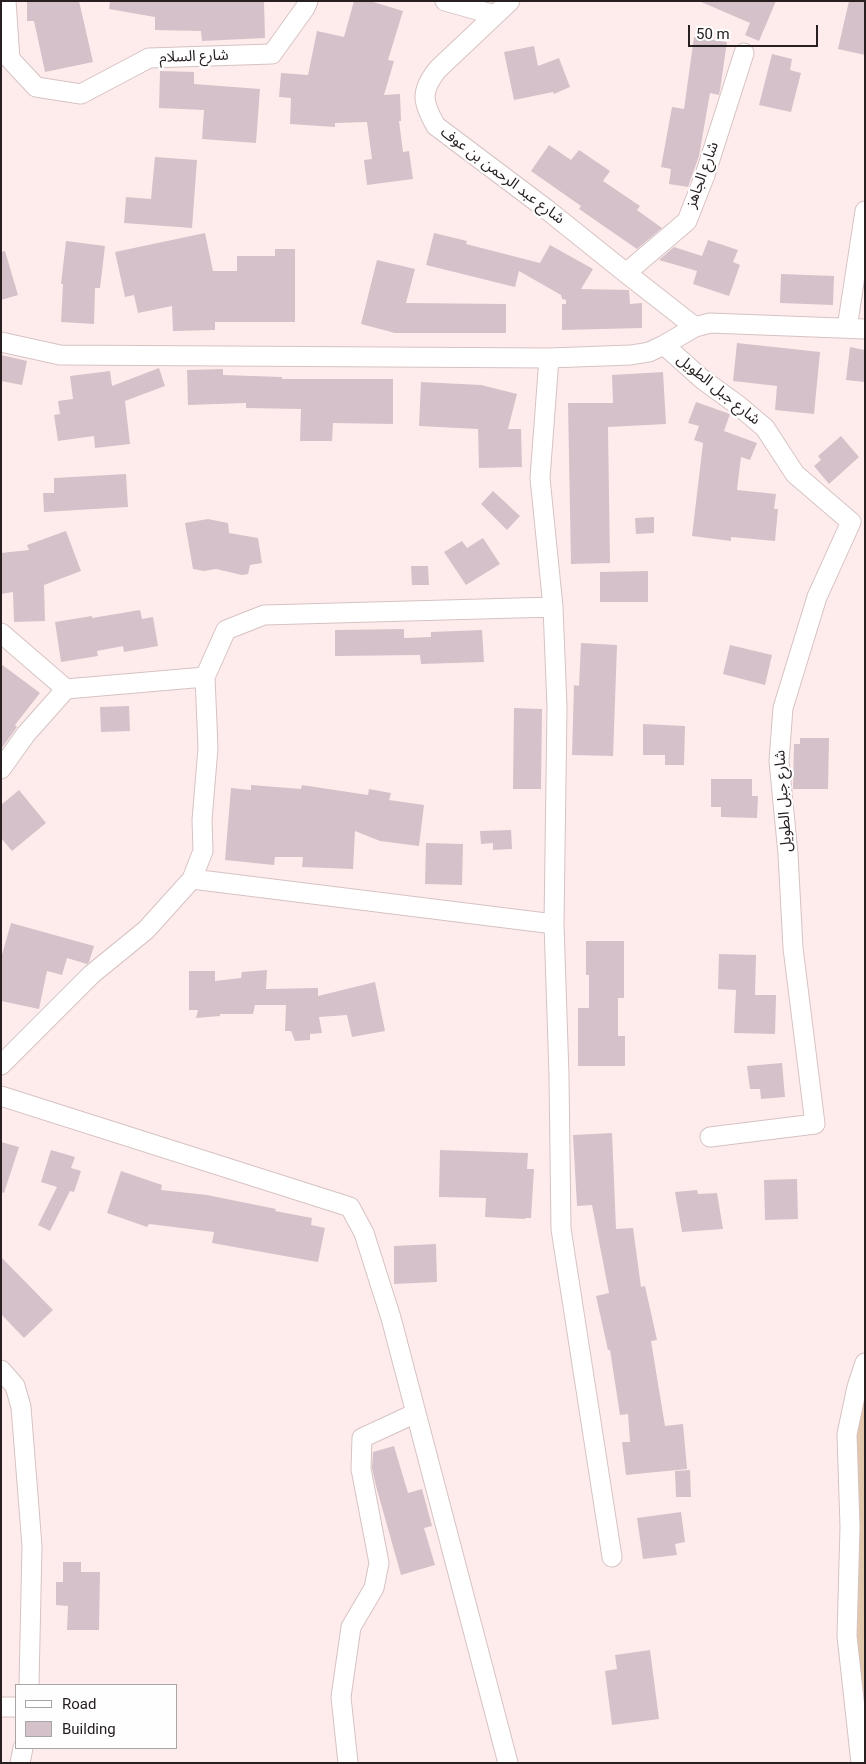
<!DOCTYPE html>
<meta charset="utf-8">
<style>
body{margin:0}
#map{position:relative;width:866px;height:1764px;overflow:hidden;background:#feecec;font-family:Roboto,sans-serif}
canvas{display:block}
.frame{position:absolute;inset:0;border:2px solid #282020;pointer-events:none}
.legend{position:absolute;left:15px;top:1684px;width:162px;height:65px;box-sizing:border-box;background:#fefefe;border:1px solid #a8a5a5;margin:0;padding:6px 9px;list-style:none;font-size:15px;color:#282020}
.legend li{display:flex;align-items:center;gap:10px;height:25px}
.legend b{width:25px;border:1px solid #a8a5a5}
.scale{position:absolute;left:688px;top:25px;width:130px;height:22px;box-sizing:border-box;border:2px solid #282020;border-top:0;padding-left:6px;font-size:15px;line-height:18px;white-space:nowrap;color:#282020;-webkit-text-stroke:4px #fefefe;paint-order:stroke}
</style>
<div id="map">
<canvas width="866" height="1764"></canvas>
<div class="frame"></div>
<ul class="legend">
<li><b style="height:6px;background:#fff"></b>Road</li>
<li><b style="height:14px;background:#d5c1c9"></b>Building</li>
</ul>
<div class="scale">50 m</div>
</div>
<script>
const g = document.querySelector('canvas').getContext('2d');
g.lineJoin = 'round';
function fill(path, color) { g.fillStyle = color; g.fill(path, 'evenodd'); }
function strokePath(path, color, width, dash) { g.strokeStyle = color; g.lineWidth = width; g.lineCap = dash ? 'butt' : 'round'; g.setLineDash(dash || []); g.stroke(path); }
function write(font, color, halo, rows, align = 'center') {
  g.font = font + ' Roboto,"Noto Sans Arabic",sans-serif'; g.lineWidth = 4.5; g.setLineDash([]); g.textBaseline = 'middle'; g.strokeStyle = halo; g.fillStyle = color; for (const [text, x, y, turn = 0] of rows) {
    g.save(); g.translate(x, y); g.rotate((+turn || 0) * Math.PI / 180); g.textAlign = isNaN(turn) ? turn : align; if (halo) g.strokeText(text, 0, 0); g.fillText(text, 0, 0); g.restore();
  }
}
const green = new Path2D(`
 M865,1396V1705L856,1638V1425Z`);
const building = new Path2D(`
 M27,1H79L93,62L45,72L34,21H27Z
 M110,1H264L265,38L202,41L201,31L155,30V17L109,9Z
 M354,1H370L403,11L388,60L394,61L384,95L400,94L401,121H399L403,152L409,151L413,179L367,185L364,160L372,159L367,122L335,123V127L290,124L291,98L279,97L281,73L308,75L317,31L344,37Z
 M699,1H776L759,41L745,35L750,23Z
 M849,1H865V55L838,49Z
 M694,37L727,42L720,90L719,95L710,93L699,156L688,187L669,184L671,169L661,167L672,107L684,109Z
 M534,46L538,66L559,58L570,87L554,94L553,92L514,100L504,52Z
 M772,54L792,59L790,70L801,73L791,112L759,105Z
 M160,71L194,72V84L260,89L256,143L202,139L204,110L159,108Z
 M549,145L571,160L579,150L610,171L603,181L640,206L637,210L662,228L637,249L579,209L581,206L531,171Z
 M155,157L197,160L192,228L124,223L126,197L151,199Z
 M205,233L213,271H237V256H275V249H295V322H215V330L173,331L172,306L138,313L134,295L125,297L115,252Z
 M434,233L467,241L466,244L540,263L550,245L593,269L581,289L629,290L630,304L642,303V328L562,330V304H566V300L562,299L561,295L519,271L515,287L426,265Z
 M708,240L738,250L733,262L740,265L729,296L693,284L697,271L659,260L674,247L702,256Z
 M66,241L105,246L100,288H95L94,324L61,322L63,284H61Z
 M5,251L18,295L1,300V252Z
 M377,260L415,269L406,303L506,304V333H395L361,324Z
 M781,274L834,276L833,305L780,303Z
 M737,343L820,352L814,414L775,410L777,386L733,381Z
 M850,347L865,350V382L846,380Z
 M1,355L27,361L22,385L1,381Z
 M159,368L165,386L125,401L130,444L95,448L94,436L58,441L54,415L60,414L58,401L73,399L70,376L110,371L112,386Z
 M223,369V375L282,377V379H393V424L333,423L332,441H300L301,409L246,408V403L188,405L187,370Z
 M663,372L666,424L608,427L610,563L571,564L568,403H613L612,375Z
 M421,382L481,385L517,394L508,429H521L522,467L479,468L478,429L419,426Z
 M696,402L730,414L724,431L757,443L750,460L741,457L737,490L776,494L774,509H778L775,541L731,537V541L692,536L703,443L694,440L699,426L688,423Z
 M841,436L859,457L829,484L814,466L821,460L818,456Z
 M126,474L128,507L44,512L43,493H54V478Z
 M493,491L520,516L507,530L481,504Z
 M654,517V533L636,534L635,518Z
 M208,519L228,523L229,533L258,538L262,563L250,565L248,574L242,575L216,569L204,571L193,569L185,523Z
 M66,531L81,571L44,585L45,621L14,622L13,592L1,594V553L29,550L27,545Z
 M483,538L500,564L466,585L444,552L462,541L467,548Z
 M411,566H428L429,585H412Z
 M648,571V602H600V572Z
 M140,610L142,619L153,617L158,646L124,652L123,646L97,651L98,656L61,662L55,622L92,616V618Z
 M404,629V638L431,637V632L482,630L484,662L421,664L420,655L335,656V630Z
 M581,643L617,645L613,756L572,755L574,685L579,686Z
 M730,645L772,655L765,685L723,674Z
 M1,664L40,693L15,725L17,727L1,749Z
 M129,706L130,731L101,732L100,707Z
 M514,708L542,709L541,789H513Z
 M643,724L685,726L684,765H665V755H643Z
 M800,738H829L828,789H793L794,744H800Z
 M711,779H752V796H758L757,818L721,817V807H711Z
 M251,785L301,789L302,785L368,795L369,789L391,793L389,800L424,805L419,846L380,841L355,831L353,869L302,867L303,857H275L274,865L225,860L231,788L251,790Z
 M19,790L46,823L12,851L1,838V805Z
 M511,830L512,849L493,850V843L481,844L480,831Z
 M426,843L463,844L462,885L425,884Z
 M11,923L94,946L89,962L87,964L67,958L62,975L47,971L39,1009L1,1001V958Z
 M586,941H624V998H618V1036H625V1066H578V1008H589V975H586Z
 M719,954L756,955L755,995H776L775,1034L734,1033L736,990L718,989Z
 M267,970L266,989L318,988V996L375,982L385,1031L352,1037L347,1015L319,1017L322,1033L310,1034V1040L295,1041L291,1031H285L286,1005H255L253,1014H220V1016L196,1018L198,1010H189V971H215V981L241,978L242,972Z
 M782,1063L785,1097L761,1099L760,1089H750L747,1066Z
 M612,1133L616,1229L633,1228L641,1287L645,1286L657,1340L651,1341L665,1426L683,1424L687,1469L626,1475L622,1442H630L628,1414L620,1415L610,1350H608L596,1296L609,1293L592,1205L577,1206L573,1135Z
 M1,1142L19,1147L4,1193L1,1192Z
 M51,1150L75,1157L71,1168L81,1171L74,1192L70,1191L50,1231L38,1225L57,1187L41,1182Z
 M440,1150L528,1153L527,1169H534L531,1218H525V1219L485,1217L486,1198L439,1197Z
 M121,1171L162,1185L161,1190L207,1195L276,1209L275,1211L312,1218L311,1225L325,1228L318,1262L212,1243L214,1232L149,1224L147,1227L107,1213Z
 M797,1179L798,1219L765,1220L764,1180Z
 M697,1190L698,1194L717,1193L723,1229L682,1232L675,1192Z
 M436,1244L437,1282L394,1284V1246Z
 M1,1257L53,1310L24,1338L1,1314Z
 M394,1446L408,1493L422,1489L432,1526L424,1528L435,1565L401,1575L376,1486L372,1468L373,1452Z
 M690,1470L691,1497H676L675,1471Z
 M681,1512L685,1542L675,1544L677,1555L643,1559L637,1518Z
 M63,1562H81V1572H100L99,1630H67L68,1606L56,1605V1582H63Z
 M650,1650L659,1719L612,1725L605,1671L617,1669L615,1655Z`);
const minor = new Path2D(`
 M6,1L10,59L36,87L81,94L149,58L272,54L305,8L308,1
 M445,1L495,15
 M510,1L438,69C420,91 422,102 436,126L545,208L626,273L695,327
 M626,273L687,221L705,175L744,53
 M847,328L865,211
 M1,342L60,355L549,358L631,355L649,352L664,345L695,327L710,323L865,329
 M664,345L702,379L739,406L765,428L795,474L851,522L817,597L783,708L779,761L788,854L793,948L815,1124L710,1137
 M549,358L540,478L553,607L557,707L554,924L559,1076L561,1229L612,1557
 M1,633L66,689L205,677
 M1,769L26,734L66,689
 M192,879L554,924
 M1,1065L92,974L146,930L192,879L203,851L202,820L208,748L205,677L226,630L264,615L553,607
 M1,1096L350,1207L364,1233L391,1318L508,1763
 M1,1370L15,1386L21,1407L32,1546L29,1685
 M1,1707H16
 M20,1763L23,1748
 M348,1763L341,1697L351,1627L374,1588L379,1563L361,1469L362,1438L416,1413
 M861,1763L847,1636L850,1527L847,1434L857,1387L865,1363`);
const streetNames = [
 ["شارع السلام",194,57,-2],
 ["شارع الجاهز",703,175,-70],
 ["شارع عبد الرحمن بن عوف",502,176,37],
 ["شارع جبل الطويل",718,390,39],
 ["شارع جبل الطويل",784,801,-94]
];
fill(green, '#e1c7ab');
fill(building, '#d5c1c9');
strokePath(minor, '#d7c2c2', 21);
strokePath(minor, '#fff', 19);
write('15px', '#282020', '#fefefe', streetNames);
</script>
